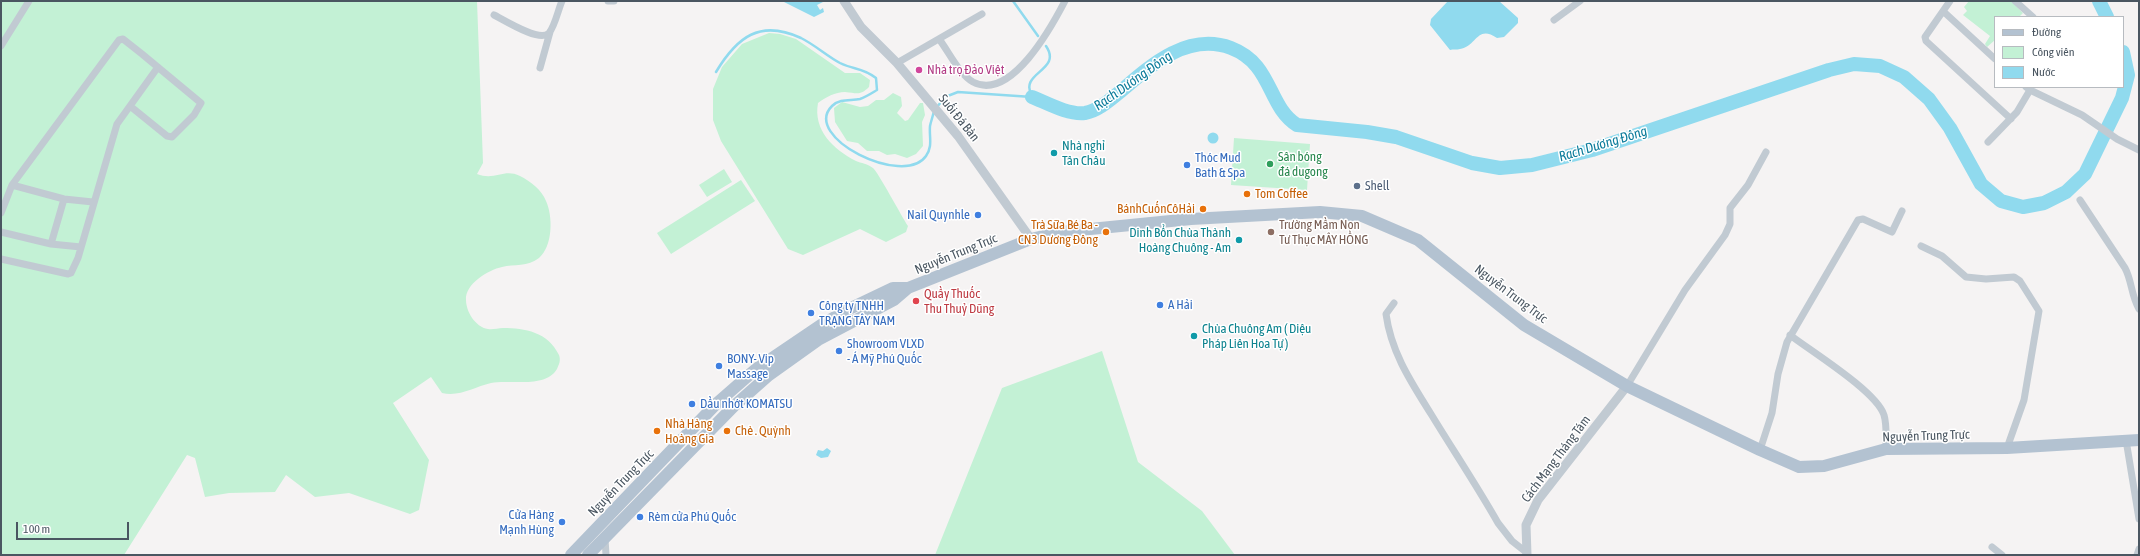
<!DOCTYPE html>
<meta charset="utf-8">
<style>
body{margin:0}
#map{position:relative;width:2140px;height:556px;overflow:hidden;background:#f5f3f3;font-family:"Asap Condensed",sans-serif}
canvas{display:block}
.frame{position:absolute;inset:0;border:2px solid #4a5661;pointer-events:none}
.legend{position:absolute;left:1994px;top:16px;width:130px;height:72px;box-sizing:border-box;background:#fff;border:1px solid #b7bbc0;margin:0;padding:5px 7px;list-style:none;font-size:12px;color:#4a5661}
.legend li{display:flex;align-items:center;gap:8px;height:20px}
.legend b{width:20px;border:1px solid #b7bbc0}
.scale{position:absolute;left:16px;top:522px;width:113px;height:18px;box-sizing:border-box;border:2px solid #4a5661;border-top:0;padding-left:5px;font-size:12px;line-height:14px;white-space:nowrap;color:#4a5661;-webkit-text-stroke:3px #fff;paint-order:stroke}
</style>
<div id="map">
<canvas width="2140" height="556"></canvas>
<div class="frame"></div>
<ul class="legend">
<li><b style="height:5px;background:#b3c2d1"></b>Đường</li>
<li><b style="height:11px;background:#c3f1d5"></b>Công viên</li>
<li><b style="height:11px;background:#90daee"></b>Nước</li>
</ul>
<div class="scale">100 m</div>
</div>
<script>
const g = document.querySelector('canvas').getContext('2d');
g.lineJoin = 'round';
function fill(path, color) { g.fillStyle = color; g.fill(path, 'evenodd'); }
function strokePath(path, color, width, dash) { g.strokeStyle = color; g.lineWidth = width; g.lineCap = dash ? 'butt' : 'round'; g.setLineDash(dash || []); g.stroke(path); }
function write(font, color, halo, rows, align = 'center') {
  g.font = font + ' "Asap Condensed",sans-serif'; g.lineWidth = 3; g.setLineDash([]); g.textBaseline = 'middle'; g.strokeStyle = halo; g.fillStyle = color; for (const [text, x, y, turn = 0] of rows) {
    g.save(); g.translate(x, y); g.rotate((+turn || 0) * Math.PI / 180); g.textAlign = isNaN(turn) ? turn : align; if (halo) g.strokeText(text, 0, 0); g.fillText(text, 0, 0); g.restore();
  }
}
const green = new Path2D(`
 M1,1H477L483,163L477,174C495,181 504,168 520,176C530,181 542,190 546,201C553,216 553,246 539,258C528,267 514,264 502,267C488,270 465,284 466,300C466,311 475,327 488,329C492,330 498,328 503,328C525,328 548,332 559,355C561,361 559,364 557,369C545,389 509,379 491,383C474,387 460,397 442,393L431,377L393,403L429,460L419,510L410,514L349,493L315,497L286,475L275,492L229,493L205,497L195,458L187,455L124,555H1Z
 M1969,1H2011L2023,13L2019,17H1995V40L1987,47L1985,44L1990,36L1963,15L1967,11L1964,7Z
 M769,33L780,34L796,39L845,73H860L870,80L869,87C860,96 857,93 845,92C835,92 826,97 818,103C813,130 833,149 856,161C861,163 868,164 873,168C878,172 902,217 908,226L906,232L886,242L860,229L803,255L788,249L721,141L713,120V89L722,67L742,44Z
 M893,93L901,97L902,106L897,113L905,121L908,120L920,103H923L925,115L922,122L923,146L916,154L907,158L895,154L887,155L879,151H867L858,143L847,141L835,122L834,108L842,102L860,107L868,106L876,100H884Z
 M1234,138L1310,144L1307,190L1231,185Z
 M724,169L732,182L707,197L699,185Z
 M741,180L755,201L671,254L657,233Z
 M1102,351L1138,462L1202,511L1235,555H935L1002,388Z`);
const water = new Path2D(`
 M782,1H825L817,5L820,10L823,8L824,12L814,17Z
 M1448,1H1499L1518,18V23L1504,37L1497,38C1477,24 1477,46 1460,49C1457,50 1453,49 1450,50L1430,25L1431,19Z
 M1207.5 138a5.5 5.5 0 1 1 11 0a5.5 5.5 0 1 1-11 0Z
 M827,448L831,451L828,457L821,458L816,455L818,450L823,451Z`);
const stream = new Path2D(`
 M1013,1L1038,36
 M716,72C737,37 760,19 801,38C815,45 827,56 840,63C854,70 862,67 876,78L877,90C872,93 866,97 860,99C851,101 840,98 832,106C801,137 904,188 926,156C933,146 929,137 930,126C931,121 933,116 934,111
 M1032,96C1018,72 1063,71 1046,46
 M937,107L945,97L958,92L1032,97`);
const river = new Path2D(`
 M2099,1L2107,17
 M1032,97C1047,103 1068,115 1085,113C1098,111 1111,99 1121,91C1151,65 1188,32 1231,48C1273,64 1267,106 1297,125L1367,132L1396,137L1472,163L1500,168L1532,165L1592,150L1829,70L1854,64L1880,66L1904,77L1929,99L1950,128L1981,184L2001,201L2023,207L2044,203L2066,192L2085,174L2122,98L2128,75L2123,52`);
const minor = new Path2D(`
 M608,1H614
 M1950,1L1925,37L1926,41L2011,119
 M2015,1L2033,17
 M1944,12L1995,59
 M494,15C504,20 540,43 549,33C555,26 558,10 562,1
 M1554,20L1580,1
 M939,39C949,52 959,74 973,82C1011,102 1052,26 1065,1
 M1,46L29,1
 M897,63L982,14
 M540,68L550,32
 M2031,87L2030,90L2082,115L2117,139L2139,150
 M1988,142L2017,112L2030,90L2026,87
 M12,185L64,199L93,202
 M2080,200L2125,268C2132,281 2131,295 2139,309
 M1,213L12,185L119,40L123,39L142,54L201,103L194,115L172,137L167,136L130,106
 M1,232L51,244L81,247
 M51,244L64,199
 M1921,246L1942,256L1966,277L1986,279L2014,277L2020,281L2039,311L2024,400L2007,448
 M1,259L68,274L71,273L78,258L117,124L158,67
 M1394,303L1386,314C1391,352 1411,382 1431,414C1453,450 1477,486 1498,523L1512,541L1526,552
 M1790,335C1812,352 1876,391 1884,415C1887,425 1886,439 1886,449
 M1627,386L1685,290L1725,235L1730,224V208L1748,185L1766,152
 M2126,440L2139,519
 M1760,450L1772,413L1778,374L1787,342L1858,220L1863,219L1892,232L1902,211
 M605,538L606,555
 M1992,547L2002,555
 M2137,555L2139,549`);
const tertiary = new Path2D(`
 M844,1L861,27L897,63L958,136L1031,239
 M1527,555L1526,525L1538,500L1627,386`);
const primary = new Path2D(`
 M571,555L716,404L756,369L821,325L849,309L893,288H908
 M588,555L734,406L769,375L818,340L894,300L908,288L1031,239L1060,232L1191,219L1320,212L1362,216L1418,240L1524,325L1627,386L1760,450L1799,467L1824,466L1886,449L2007,448L2139,440`);
const markers = [
 [919,70,4,"#d1479c"],
 [1054,153,4,"#0f9aa8"],
 [1270,164,4,"#2e9e5b"],
 [1187,165,4,"#3f7fe0"],
 [1357,186,4,"#5c6f8a"],
 [1247,194,4,"#e8710a"],
 [1203,209,4,"#e8710a"],
 [978,215,4,"#3f7fe0"],
 [1106,232,4,"#e8710a"],
 [1271,232,4,"#8d6e63"],
 [1239,240,4,"#0f9aa8"],
 [916,301,4,"#e0444e"],
 [1160,305,4,"#3f7fe0"],
 [811,313,4,"#3f7fe0"],
 [1194,336,4,"#0f9aa8"],
 [839,351,4,"#3f7fe0"],
 [719,366,4,"#3f7fe0"],
 [692,404,4,"#3f7fe0"],
 [657,431,4,"#e8710a"],
 [727,431,4,"#e8710a"],
 [640,517,4,"#3f7fe0"],
 [562,522,4,"#3f7fe0"]
];
const hotelNames = [
 ["Nhà trọ Đảo Việt",927,70]
];
const streetNames = [
 ["Suối Đá Bàn",959,118,51],
 ["Nguyễn Trung Trực",956,254,-22],
 ["Nguyễn Trung Trực",1511,294,37],
 ["Nguyễn Trung Trực",1926,436,-2],
 ["Cách Mạng Tháng Tám",1556,459,-53],
 ["Nguyễn Trung Trực",621,483,-46]
];
const cultureNames = [
 ["Nhà nghỉ",1062,146],
 ["Tân Châu",1062,161],
 ["Dinh Bổn Chùa Thành",1231,233,"right"],
 ["Hoàng Chuông - Am",1231,248,"right"],
 ["Chùa Chuông Am ( Diệu",1202,329],
 ["Pháp Liên Hoa Tự )",1202,344]
];
const leisureNames = [
 ["Sân bóng",1278,157],
 ["đá dugong",1278,172]
];
const shopNames = [
 ["Thóc Mud",1195,158],
 ["Bath & Spa",1195,173],
 ["Nail Quynhle",970,215,"right"],
 ["A Hải",1168,305],
 ["Công ty TNHH",819,306],
 ["TRẠNG TÂY NAM",819,321],
 ["Showroom VLXD",847,344],
 ["- Á Mỹ Phú Quốc",847,359],
 ["BONY- Vip",727,359],
 ["Massage",727,374],
 ["Dầu nhớt KOMATSU",700,404],
 ["Cửa Hàng",554,515,"right"],
 ["Mạnh Hùng",554,530,"right"],
 ["Rèm cửa Phú Quốc",648,517]
];
const serviceNames = [
 ["Shell",1365,186]
];
const foodNames = [
 ["Tom Coffee",1255,194],
 ["BánhCuốnCôHải",1195,209,"right"],
 ["Trà Sữa Bé Ba -",1098,225,"right"],
 ["CN3 Dương Đông",1098,240,"right"],
 ["Nhà Hàng",665,424],
 ["Hoàng Gia",665,439],
 ["Chè . Quỳnh",735,431]
];
const educationNames = [
 ["Trường Mầm Non",1279,225],
 ["Tư Thục MÂY HỒNG",1279,240]
];
const healthNames = [
 ["Quầy Thuốc",924,294],
 ["Thu Thuỷ Dũng",924,309]
];
const waterNames = [
 ["Rạch Dương Đông",1133,81,-35],
 ["Rạch Dương Đông",1603,144,-17]
];
fill(green, '#c3f1d5');
fill(water, '#90daee');
strokePath(stream, '#90daee', 2.5);
strokePath(river, '#90daee', 14);
strokePath(minor, '#c1cad2', 7);
strokePath(tertiary, '#c1cad2', 9);
strokePath(primary, '#b3c2d1', 12);
for (const [x, y, r, color] of markers) { const dot = new Path2D(); dot.arc(x, y, r, 0, 2 * Math.PI); g.fillStyle = color; g.fill(dot); strokePath(dot, '#fff', 1.5); }
write('13px', '#b23c85', '#fff', hotelNames, 'left');
write('13px', '#4a5661', '#fff', streetNames);
write('13px', '#0d838f', '#fff', cultureNames, 'left');
write('13px', '#27864d', '#fff', leisureNames, 'left');
write('13px', '#366cbe', '#fff', shopNames, 'left');
write('13px', '#4e5e75', '#fff', serviceNames, 'left');
write('13px', '#c56008', '#fff', foodNames, 'left');
write('13px', '#785e54', '#fff', educationNames, 'left');
write('13px', '#be3a42', '#fff', healthNames, 'left');
write('italic 14px', '#0c7c9b', '#fff', waterNames);
</script>
